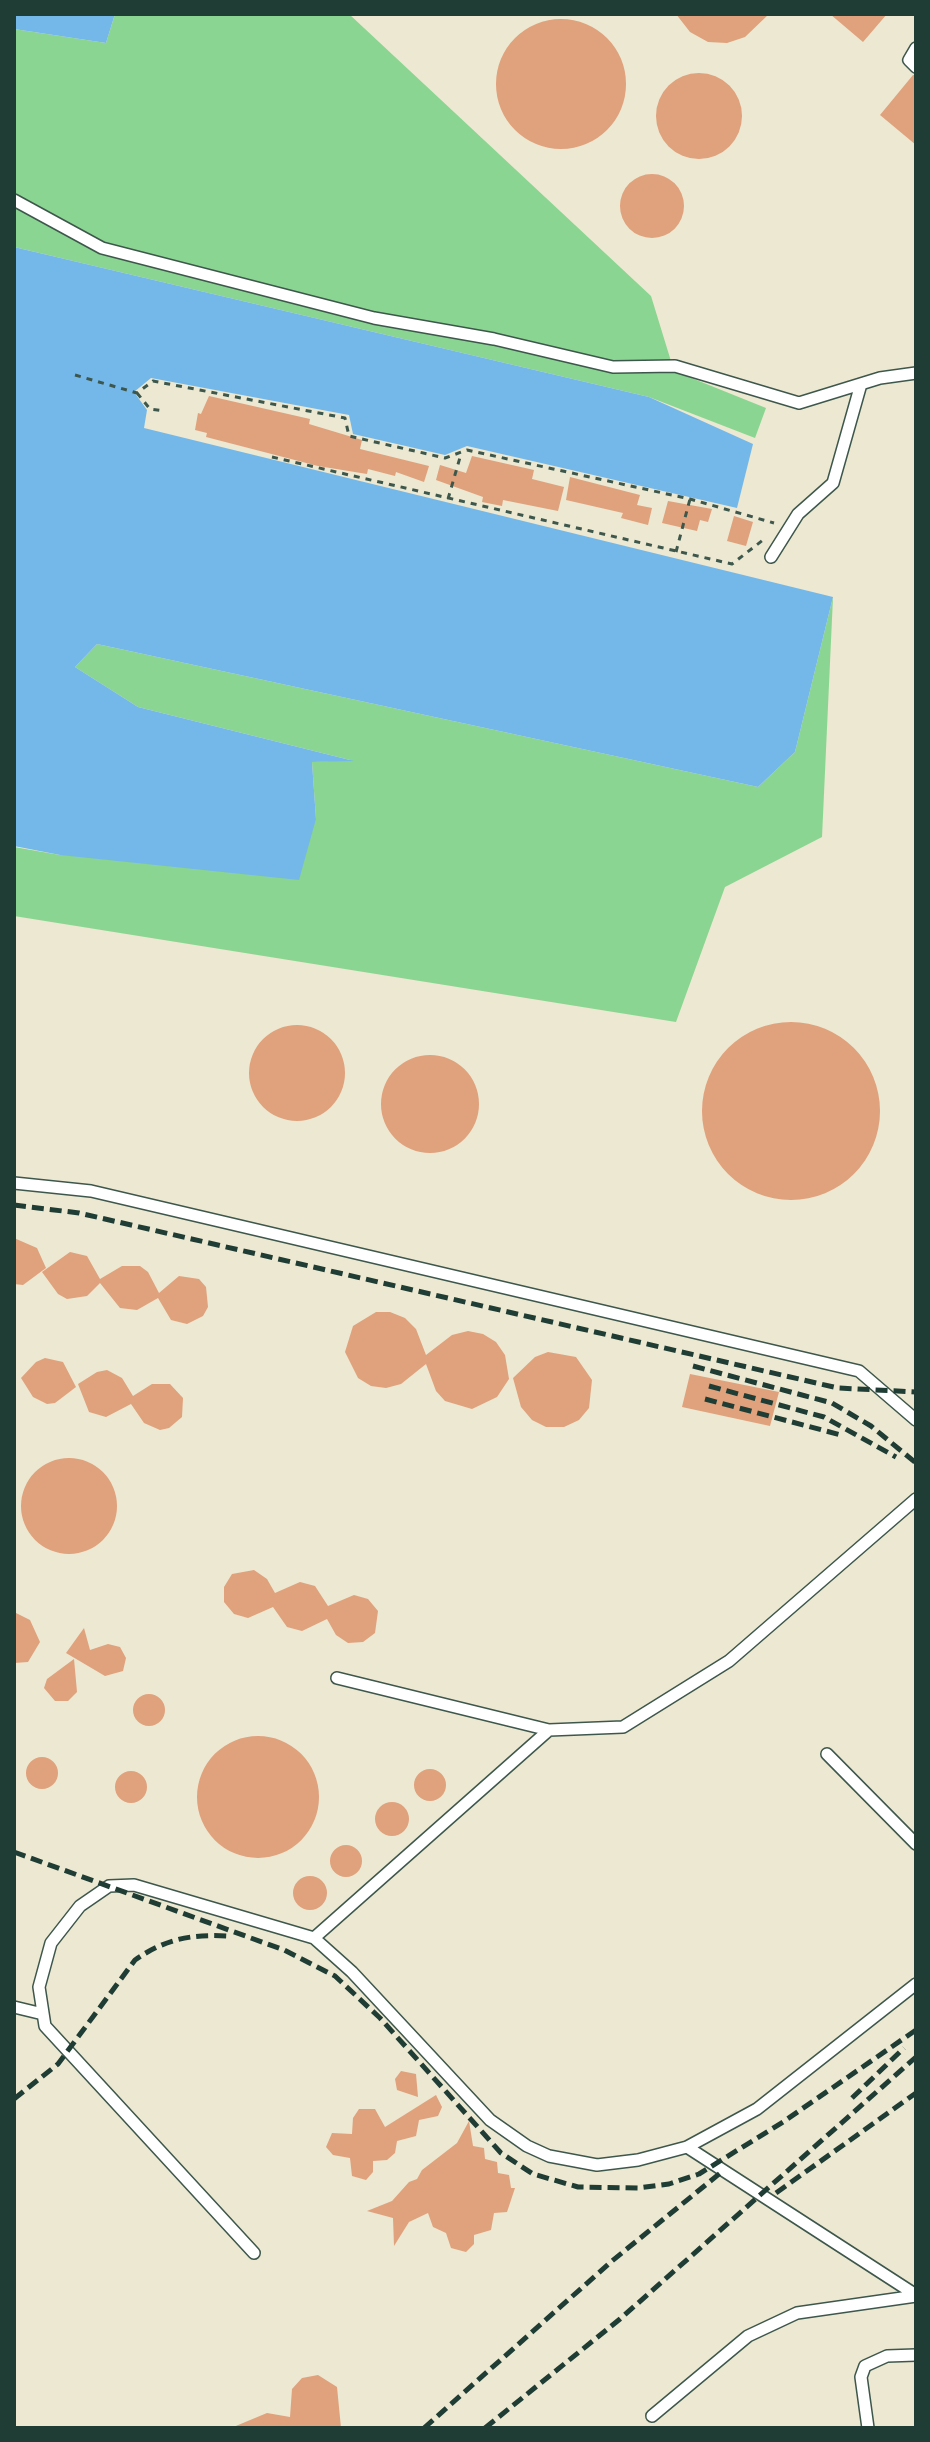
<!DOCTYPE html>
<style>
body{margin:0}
#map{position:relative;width:930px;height:2442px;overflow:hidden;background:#ece8d1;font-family:"Libre Bodoni",serif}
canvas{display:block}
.frame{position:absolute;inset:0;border:16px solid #1f3d34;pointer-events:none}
</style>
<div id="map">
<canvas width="930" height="2442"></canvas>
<div class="frame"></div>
</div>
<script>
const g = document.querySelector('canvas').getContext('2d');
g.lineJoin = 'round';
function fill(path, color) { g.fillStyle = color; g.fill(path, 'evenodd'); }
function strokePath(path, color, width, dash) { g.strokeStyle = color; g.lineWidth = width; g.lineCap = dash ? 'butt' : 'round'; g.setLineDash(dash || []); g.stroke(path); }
const green = new Path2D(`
 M115,14H349L651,296L674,371L766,408L755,438L649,397L14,247V29L106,43Z
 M833,597L822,837L725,887L676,1022L14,916V847L60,855L316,819L312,762L350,760L138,707L75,667L97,644L758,787L795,752Z`);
const water = new Path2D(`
 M14,14H115L106,43L14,29Z
 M14,247L649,397L753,444L737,508L467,446L445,455L353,434L349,415L151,378L134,392L147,410L144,428L833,597L795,752L758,787L97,644L75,667L138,707L354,761L312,762L316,819L299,880L60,855L14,846Z`);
const building = new Path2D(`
 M676,14H769L745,37L727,43L708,42L690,32Z
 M830,14H887L863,42Z
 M496 84a65 65 0 1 1 130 0a65 65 0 1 1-130 0Z
 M656 116a43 43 0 1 1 86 0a43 43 0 1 1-86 0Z
 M913,75H916V145L880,115Z
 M620 206a32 32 0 1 1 64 0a32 32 0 1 1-64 0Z
 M209,396L310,419L309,424L362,440L360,449L429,466L424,482L396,472L395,476L368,469L367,474L318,466L206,437L207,433L195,430L198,413L201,414Z
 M472,456L534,470L532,479L564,487L558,511L503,500L502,506L482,502L483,497L436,480L440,465L466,473Z
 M570,477L640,495L637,505L652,508L648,525L621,518L623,513L566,500Z
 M668,501L712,509L708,522L700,520L697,531L662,523Z
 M734,516L753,522L746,546L727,541Z
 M702 1111a89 89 0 1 1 178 0a89 89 0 1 1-178 0Z
 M249 1073a48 48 0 1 1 96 0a48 48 0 1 1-96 0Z
 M381 1104a49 49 0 1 1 98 0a49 49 0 1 1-98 0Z
 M14,1238L37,1248L46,1268L23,1285L14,1284Z
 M70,1252L87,1256L100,1279L122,1266H140L148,1272L159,1293L179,1276L199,1279L206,1287L208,1307L203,1316L187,1324L171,1320L158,1298L137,1310L120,1308L100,1283L87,1296L67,1299L58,1294L42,1272Z
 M376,1312H390L405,1318L416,1329L426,1355L452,1335L468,1331L483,1334L496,1342L505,1355L509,1379L497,1397L472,1409L445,1401L436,1391L426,1364L401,1384L386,1388L371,1386L358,1378L345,1352L353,1326Z
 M548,1352L576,1357L592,1380L589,1408L579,1420L564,1427H546L532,1420L521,1407L513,1378L535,1357Z
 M45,1358L63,1362L76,1387L55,1403L47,1404L33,1397L21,1378L36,1362Z
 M107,1370L122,1378L133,1396L152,1384H170L183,1398L182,1417L169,1428L160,1430L144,1423L131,1404L106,1417L89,1412L78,1384L97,1372Z
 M690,1374L779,1392L770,1426L682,1407Z
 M21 1506a48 48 0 1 1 96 0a48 48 0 1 1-96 0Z
 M254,1570L267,1579L275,1593L300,1582L315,1586L328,1606L354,1595L368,1599L378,1611L375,1633L363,1642L348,1643L336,1635L327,1619L302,1631L287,1627L273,1607L248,1618L234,1614L224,1602V1587L232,1574Z
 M14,1612L30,1620L40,1642L28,1662L14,1663Z
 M84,1628L90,1650L108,1644L120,1647L126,1658L123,1671L105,1676L66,1653Z
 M74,1659L77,1692L68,1701H55L44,1688L47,1679Z
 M133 1710a16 16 0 1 1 32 0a16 16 0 1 1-32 0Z
 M197 1797a61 61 0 1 1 122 0a61 61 0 1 1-122 0Z
 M26 1773a16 16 0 1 1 32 0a16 16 0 1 1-32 0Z
 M414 1785a16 16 0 1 1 32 0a16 16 0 1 1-32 0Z
 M115 1787a16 16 0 1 1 32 0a16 16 0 1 1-32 0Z
 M375 1819a17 17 0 1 1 34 0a17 17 0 1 1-34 0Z
 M330 1861a16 16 0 1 1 32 0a16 16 0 1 1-32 0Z
 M293 1893a17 17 0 1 1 34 0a17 17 0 1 1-34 0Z
 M401,2071L416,2074L418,2097L397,2090L395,2079Z
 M436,2095L442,2107L438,2116L419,2120L416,2136L397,2141L395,2153L387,2160L373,2161V2172L366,2180L352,2176L350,2158L333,2155L326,2147L332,2133L352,2134L353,2118L359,2109H375L385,2127Z
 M469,2121L473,2146L484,2148L485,2159L497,2162L498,2173L509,2175L511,2188H515L507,2212L494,2213L491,2230L474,2235V2244L466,2252L451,2248L446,2233L433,2227L428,2213L409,2222L394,2246L393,2218L367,2211L392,2201L409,2182L417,2179L422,2170L457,2143Z
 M318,2375L337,2387L341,2428H231L267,2413L290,2417L292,2389L302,2378Z`);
const path = new Path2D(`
 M75,375L137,393L153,381L345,418L349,436L445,458L467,450L690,499L774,523
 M137,393L150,409L164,411
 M272,457L732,564L763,540
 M448,499L461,454
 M676,552L690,499`);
const service = new Path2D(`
 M916,48L909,60L916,67
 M14,200L102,248L374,318L494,339L613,367L675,366L799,403L880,378L916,373
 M771,557L798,514L833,483L861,384
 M14,1183L91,1191L859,1371L916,1420
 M337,1678L549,1730
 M827,1754L916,1844
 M314,1938L549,1730L623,1727L729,1661L916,1499
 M14,2007L43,2014
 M687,2147L916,2295
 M254,2253L45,2026L39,1987L51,1943L80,1906L109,1886L134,1885L314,1938L352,1972L490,2120L527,2146L549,2156L597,2165L638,2160L687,2147L757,2109L916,1984
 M652,2416L748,2336L797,2313L916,2296
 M868,2428L861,2377L865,2366L887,2356L916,2355`);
const rail = new Path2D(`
 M14,1205L79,1213L838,1388L916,1392
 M693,1366L832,1403L871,1426L916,1463
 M709,1386L824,1417L896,1457
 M705,1399L841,1435
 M14,1852L284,1950L335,1976L380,2018L501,2153L533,2174L578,2187L638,2188L669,2184L699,2174L783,2122L916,2030
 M852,2098L904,2048
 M14,2099L58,2064L135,1960C165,1939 191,1934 227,1936
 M776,2193L916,2093
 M424,2428L612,2261L724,2170
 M485,2428L620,2319L916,2057`);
fill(green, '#8ad591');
fill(water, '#74b8ea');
fill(building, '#e0a17d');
strokePath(service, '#3e574c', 14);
strokePath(path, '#3e574c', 3, [6, 6]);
strokePath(service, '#fff', 11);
strokePath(rail, '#1f3d34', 5, [12, 6]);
</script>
